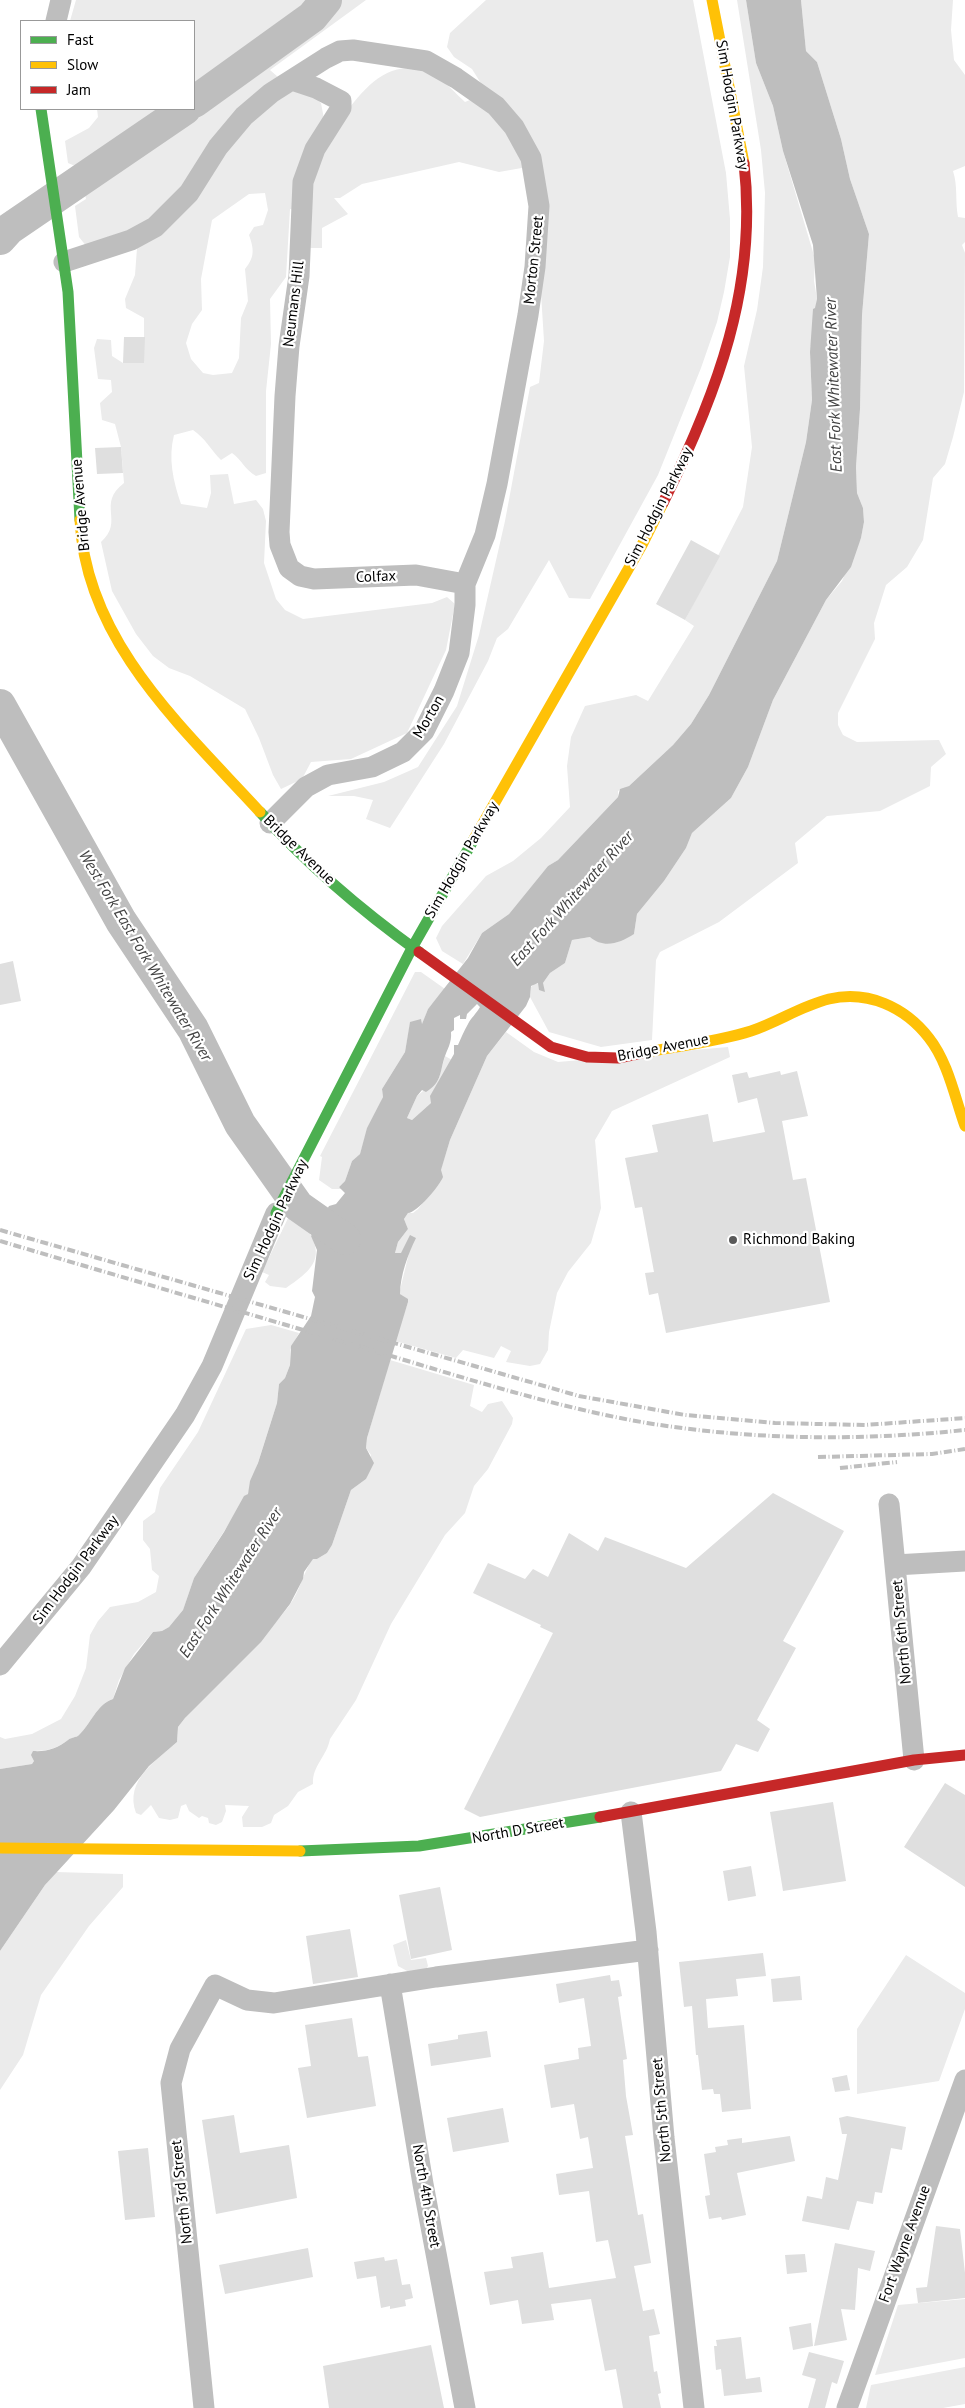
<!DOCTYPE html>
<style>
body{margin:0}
#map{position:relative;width:965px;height:2408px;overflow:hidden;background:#fff;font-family:"PT Sans",sans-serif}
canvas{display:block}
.legend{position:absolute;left:20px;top:20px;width:175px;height:90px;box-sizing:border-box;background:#fff;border:1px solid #999;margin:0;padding:6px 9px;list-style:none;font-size:15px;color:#000}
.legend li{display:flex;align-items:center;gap:10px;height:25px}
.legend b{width:25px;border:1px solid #999}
</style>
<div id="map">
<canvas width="965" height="2408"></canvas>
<ul class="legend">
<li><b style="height:6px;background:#4caf50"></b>Fast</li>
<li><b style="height:6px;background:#ffc107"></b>Slow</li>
<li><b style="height:6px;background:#c62828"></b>Jam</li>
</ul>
</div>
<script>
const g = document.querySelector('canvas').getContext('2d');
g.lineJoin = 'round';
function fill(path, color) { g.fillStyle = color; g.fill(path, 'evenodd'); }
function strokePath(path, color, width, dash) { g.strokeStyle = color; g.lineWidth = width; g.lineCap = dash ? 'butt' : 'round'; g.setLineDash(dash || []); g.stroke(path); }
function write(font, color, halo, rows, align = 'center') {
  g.font = font + ' "PT Sans",sans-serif'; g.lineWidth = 4.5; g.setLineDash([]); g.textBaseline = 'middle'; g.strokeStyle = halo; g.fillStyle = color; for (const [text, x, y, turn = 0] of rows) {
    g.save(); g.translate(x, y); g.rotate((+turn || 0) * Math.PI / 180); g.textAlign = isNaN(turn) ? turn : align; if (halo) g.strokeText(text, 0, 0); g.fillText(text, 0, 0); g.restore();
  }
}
const green = new Path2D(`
 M76,0H366L270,70L286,84L310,93L321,103L324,119L340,120C364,89 390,52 435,76C446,82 456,94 465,102L487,93L472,69L454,57L447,47L450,33L486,0H693L726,173L730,219V257L724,292L717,322L701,368L658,475L590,599L569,598L549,560L508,629L497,638L488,661L444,744L390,828L366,819L373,800L354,796H328L384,782L418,767L457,706L479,635L505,521L530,387L539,383L544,341L533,166L499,172L459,162L362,184L340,198H334L348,214L322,228V248H310L312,213L290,209L286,277L270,299L271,344L266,391V473L256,476C245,470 242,460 232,453L221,460C211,450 205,438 193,430L174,435C168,458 173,481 181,504L207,508L211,493L210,475L228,474L234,504L256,500L263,509L266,521L264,563L276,599L285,610L303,619L432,603L447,597L455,604L446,650L407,733L351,759L311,762L302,779L281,789L273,775L259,738L245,709L190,676L169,668L153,656L136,634L112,591L101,542C125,521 96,504 124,483L121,447L115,424L102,420L100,403L112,392L111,380L98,379L94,348L97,339L111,340L112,356L123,363H144V318L126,308L125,299L135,275L137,248L95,257L79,237L75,206L86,199L80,168L68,163L65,141L89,128L98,117L97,109H194V21H70ZM265,193L268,210L263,225L254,227L249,235C254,249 255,257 245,269L248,301L241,318L239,358L232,373L213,375L203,373L191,359L186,343L192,324L202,310L201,279L212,220L249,194Z
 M737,0H746L756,63L773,106L783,151L815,259L814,281L817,299L810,352L812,400L806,442L777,561L709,695L691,724L673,745L629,786L618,791V797L558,860L548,866L509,914L482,933L463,964L442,951L436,938L442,926L486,876L513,861L541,838L570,807L567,766L571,737L585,706L636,695L648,701L694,626L685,620L743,507L752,447L744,366L757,310L763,267L765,193L761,150Z
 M801,0H953L951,30L954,60L965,75V166L953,171C958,186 955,201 958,217L965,218V242L962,245L965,253L964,392L953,437L945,464L933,478L923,540L907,567L886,585L874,623L875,639L838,713V725L843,735L857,742L939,740L946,754L931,767L930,786L880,811L827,816L795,843L798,863L719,922L660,952L656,960L652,1040L601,1047L549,1032L530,997L531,987L534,984L543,983L550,973L565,963L572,940L590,937L634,934L637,914L664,881L686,848L692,833L731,798L748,767L773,700L826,600L842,581L861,538L864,522L863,508L857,493L856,467L860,409L862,315L869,234L850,179L841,139L817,62L806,51Z
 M415,972H421L445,989L428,1009L422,1025L421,1020L410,1024L405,1052L382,1089L383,1097L365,1137L360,1154L352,1161L345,1181L339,1187L343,1189H332L319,1180L322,1157L320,1156Z
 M506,1032L534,1052L558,1062L728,1047L730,1057L612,1111L595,1140L601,1208L591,1243L568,1272L557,1293L549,1332L548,1350L540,1364L530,1366L506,1362L511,1351L501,1346L494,1358L463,1350L456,1358L395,1341L408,1302L407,1299L400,1294V1290L410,1249L409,1240L401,1254L395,1253L398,1242L408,1229L404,1219L408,1213H413L418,1209L435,1188L450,1140L487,1056Z
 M445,1056L452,1060L431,1096V1103L412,1120L407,1118L417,1096L439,1078Z
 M291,1212C299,1217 304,1224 309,1232C326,1260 309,1272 286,1288L270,1286L265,1282L269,1275L262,1272Z
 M271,1325L299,1333L290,1350V1365L285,1378L279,1384L277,1403L248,1494L194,1578L183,1610L169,1627L162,1631L153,1632L134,1654L119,1680L113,1699C96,1705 91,1724 79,1735C76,1738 71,1737 68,1740C58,1748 48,1751 33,1751L34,1761L32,1764L0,1769V1737L5,1739L32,1734L61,1719L75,1696L86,1668L90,1635L98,1621L110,1607L138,1602L156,1592L159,1576L152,1570L150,1549L143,1540V1521L155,1512L160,1488L198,1432L246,1329Z
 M390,1360L474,1385L470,1406L482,1412L488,1404L502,1401L513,1418L512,1424L488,1469L474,1486L465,1513L445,1535L391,1624L356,1700L330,1739C327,1756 312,1766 313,1784L298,1792L288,1806L274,1815L271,1823L262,1827H243L242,1817L249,1806L225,1805L226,1811L222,1822L216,1825L209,1823L208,1818L202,1816L199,1818L189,1811L186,1804L181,1806L178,1818L170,1820L159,1818L151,1805L141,1815L136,1813C124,1780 157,1760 177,1742L178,1727L185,1718C219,1681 258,1646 289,1606C300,1591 303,1573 313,1558L317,1559L327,1553L332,1545L351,1490L366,1479L371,1455L366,1448L367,1438Z
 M56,1872L123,1874V1887L89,1926L41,1995L23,2055L0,2090V1951L45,1885Z
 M406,1940L411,1960L426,1958L428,1966L426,1969L409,1972L398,1966L393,1945Z
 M906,1955L965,1993V2009L939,2081L857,2094V2029Z
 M965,2299V2358L875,2375L898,2305Z
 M965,2367V2404L943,2408H866L871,2385Z`);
const water = new Path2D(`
 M746,0H801L806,51L817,62L841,139L850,179L869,234L862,315L860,409L856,467L857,493L863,508L864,522L861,538L851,567L826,600L773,700L748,767L731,798L692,833L686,848L664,881L637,914L634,934C620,943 604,949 590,937L572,940L565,963L550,973L543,983L545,992L539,990L538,983L531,986L530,997L526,1006L487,1056L450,1140L441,1170L443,1177C440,1185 417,1213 408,1213L404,1219L408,1229L398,1242L395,1253H401L410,1235L416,1238C408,1254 400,1276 400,1294L408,1299V1302L367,1438L366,1448L374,1463L366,1479L351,1490L332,1545L327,1553L317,1559H313L304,1572L303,1579L290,1604L261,1642L185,1718L178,1727L177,1742L149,1766L114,1810L45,1885L0,1951V1769L32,1764L34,1761L31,1755L33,1751C47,1752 58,1748 68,1740C71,1737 76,1738 79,1735C91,1724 96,1705 113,1699L125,1668L153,1632L162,1631L169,1627L183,1610L194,1578L224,1532L244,1496L248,1494L250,1481L258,1463L277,1403L279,1384L285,1378L290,1365L291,1346L311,1316L315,1297L312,1291L317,1250L311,1236L329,1206L336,1204L345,1193L339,1187L345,1181L352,1161L360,1154L367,1128L383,1097L382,1089L405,1052L410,1022L421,1019L422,1024L428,1009L468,958L482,933L509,914L548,866L558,860L618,797L620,789L629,786L673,745L691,724L709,695L777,561L806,442L812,400L810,352L813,309L815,308L817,299L813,245L783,151L773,106L756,63ZM477,1004L480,1007C476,1014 471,1018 468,1024C464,1031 461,1038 458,1045H454V1054L430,1096L431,1103L412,1120L407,1118L417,1096L422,1090L426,1092C441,1083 440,1073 444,1059C447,1049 452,1043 451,1032L454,1030V1018L460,1015V1019H466L467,1014Z`);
const river = new Path2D(`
 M194,102L312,17L326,0
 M0,239L9,229L185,109
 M0,705L121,921L193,1029L240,1124L298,1206L345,1239`);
const building = new Path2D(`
 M124,337H145L144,363H123Z
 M121,447L123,473L97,474L95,448Z
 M691,540L720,556L685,620L656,604Z
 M13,961L21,1001L0,1005V964Z
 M780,1071L781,1075L797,1071L808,1116L782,1121L793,1180L806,1178L830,1302L666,1333L658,1293L649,1295L645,1273L654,1272L642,1207L635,1208L625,1158L658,1152L652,1125L708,1114L713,1142L765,1132L757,1098L738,1103L732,1075L747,1072L749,1078Z
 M773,1493L844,1531L783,1641L796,1648L757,1720L770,1729L758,1752L736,1744L721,1771L480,1817L464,1809L553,1633L540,1627L541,1625L473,1593L488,1563L525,1579L533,1569L548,1577L569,1533L598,1551L605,1537L686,1568Z
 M945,1783L965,1795V1887L904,1847Z
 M833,1802L846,1881L783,1891L770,1812Z
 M751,1866L756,1896L728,1901L723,1871Z
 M440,1887L452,1950L411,1959L399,1895Z
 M350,1929L358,1977L313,1984L306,1936Z
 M763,1953L766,1976L736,1979L738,1996L706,1999L708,2028L744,2025L751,2109L722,2112L720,2094H714L713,2089L702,2090L698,2055H696L692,2006L684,2007L679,1962Z
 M610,1975L611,1981L619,1980L622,1996L618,1997L627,2059L623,2060L626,2096L633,2135L625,2136L638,2215L643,2214L651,2263L634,2266L643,2311L654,2309L660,2334L649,2336L654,2372L657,2371L661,2393L658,2394L661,2408H623L616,2369L605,2371L591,2299L551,2304L554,2320L522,2324L518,2300L490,2305L484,2272L513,2268L511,2257L543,2252L549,2288L616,2278L608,2240L596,2242L589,2191L559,2195L556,2174L593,2168L588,2137L580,2139L574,2104L551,2108L544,2065L579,2059L578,2048L591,2046L584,1998L559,2003L556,1984Z
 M800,1976L802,2000L773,2002L771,1979Z
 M352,2018L358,2057L368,2056L376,2106L307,2118L298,2068L311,2066L305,2025Z
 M487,2031L491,2057L431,2066L428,2044L458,2039V2035Z
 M847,2075L850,2090L835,2092L832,2078Z
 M503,2108L509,2142L453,2152L447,2118Z
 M234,2115L240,2153L289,2145L297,2198L216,2214L202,2120Z
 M847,2116L906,2127L902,2150L891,2148L882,2193L875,2192L873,2204L857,2201L849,2230L802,2221L807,2196L822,2199L826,2177L838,2180L847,2134H842L839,2118Z
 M790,2136L795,2161L737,2173L746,2215L722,2220L721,2217L709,2219L705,2196L710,2195L704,2154L716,2152L715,2147L728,2145L727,2140L742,2138V2143Z
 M148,2148L155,2217L125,2220L118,2151Z
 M936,2226L960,2229L965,2273V2298L918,2303L916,2288L927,2287Z
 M835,2243L875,2251L870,2271L858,2268L855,2310L841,2309L847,2340L814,2346Z
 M308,2248L313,2277L225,2294L219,2265Z
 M805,2254L807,2272L787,2274L785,2255Z
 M384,2257L385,2261L397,2259L402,2285L410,2284L413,2298L405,2300L406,2306L390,2309V2306L381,2308L376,2276L357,2279L354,2262Z
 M811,2323L813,2346L793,2350L789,2327Z
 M741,2337L746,2379L760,2377L762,2392L724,2396L721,2369L716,2370L714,2346H717L716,2340Z
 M431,2345L444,2408H329L323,2366Z
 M809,2352L844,2361L837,2384L832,2382L825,2408H808L816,2379L802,2375Z`);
const street = new Path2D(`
 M56,21L61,0
 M292,80L316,88L341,101V108L315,149L303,182L299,276L289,346L285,396L279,532L280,545L289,568L300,576L314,579L416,575L465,584
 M64,262L131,240L155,227L189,193L218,147L244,116L271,93L326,58L340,51L353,50L426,61L456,78L496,106L514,127L531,158L539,206L535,267L528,315L497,484L485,535L465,584V605L459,653L444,691L424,731L403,752L372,767L328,775L306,787L270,823
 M889,1504L914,1760
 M895,1565L965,1561
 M0,1665L81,1567L185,1415L212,1366L276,1213
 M631,1812L646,1932L664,2138L694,2408
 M390,1984L423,2184L465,2408
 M204,2408L171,2083L180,2049L215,1985L247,2000L274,2003L436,1977L648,1950
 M847,2408L965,2080`);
const fast = new Path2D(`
 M41,109L68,292L80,520
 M260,812C307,864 362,911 419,952
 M276,1213L412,948L474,839
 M300,1851L419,1846L600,1817`);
const slow = new Path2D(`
 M712,0L744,163
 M80,520C86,642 183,728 260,812
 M474,839L642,545L663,503
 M647,1052C680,1046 720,1041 751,1031C778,1022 801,1006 829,999C868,990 905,1007 929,1038C948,1062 955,1098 965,1126
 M0,1848L300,1851`);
const jam = new Path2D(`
 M663,503C717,394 758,286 744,163
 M419,952L551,1047L587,1057L618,1058L647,1052
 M600,1817L914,1760L965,1755`);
const rail = new Path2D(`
 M0,1230L579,1396L685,1415L775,1423L865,1425L965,1418
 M0,1241C118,1276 236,1310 354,1345C450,1373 548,1406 647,1423C752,1440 859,1441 965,1430
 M818,1457L932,1454L965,1449
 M840,1468L897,1462`);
const markers = [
 [733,1240,5,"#595959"]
];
const streetNames = [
 ["Sim Hodgin Parkway",732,105,80],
 ["Morton Street",534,260,-84],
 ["Neumans Hill",294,304,-83],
 ["Bridge Avenue",81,505,-95],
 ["Sim Hodgin Parkway",659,507,-63],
 ["Colfax",376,577,-2],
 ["Morton",429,717,-60],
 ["Bridge Avenue",299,850,44],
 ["Sim Hodgin Parkway",462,860,-60],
 ["Bridge Avenue",663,1048,-11],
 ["Sim Hodgin Parkway",276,1220,-65],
 ["Sim Hodgin Parkway",76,1570,-53],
 ["North 6th Street",902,1632,-95],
 ["North D Street",518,1831,-10],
 ["North 5th Street",662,2110,-95],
 ["North 3rd Street",182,2192,-96],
 ["North 4th Street",426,2196,80],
 ["Fort Wayne Avenue",905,2244,-70]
];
const poiNames = [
 ["Richmond Baking",743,1240]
];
const waterNames = [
 ["East Fork Whitewater River",834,385,-92],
 ["East Fork Whitewater River",572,899,-48],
 ["West Fork East Fork Whitewater River",145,956,59],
 ["East Fork Whitewater River",231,1583,-57]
];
fill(green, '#ebebeb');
fill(water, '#bebebe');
strokePath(river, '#bebebe', 32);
fill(building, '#dfdfdf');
strokePath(street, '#bebebe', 21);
strokePath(fast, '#4caf50', 11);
strokePath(slow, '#ffc107', 11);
strokePath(jam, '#c62828', 11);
strokePath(rail, '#bebebe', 4, [8, 2.5, 1, 2.5]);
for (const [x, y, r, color] of markers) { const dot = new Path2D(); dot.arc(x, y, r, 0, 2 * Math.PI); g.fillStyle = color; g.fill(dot); strokePath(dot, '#fff', 2); }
write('15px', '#000', '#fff', streetNames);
write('15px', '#000', '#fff', poiNames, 'left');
write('italic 16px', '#434343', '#fff', waterNames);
</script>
